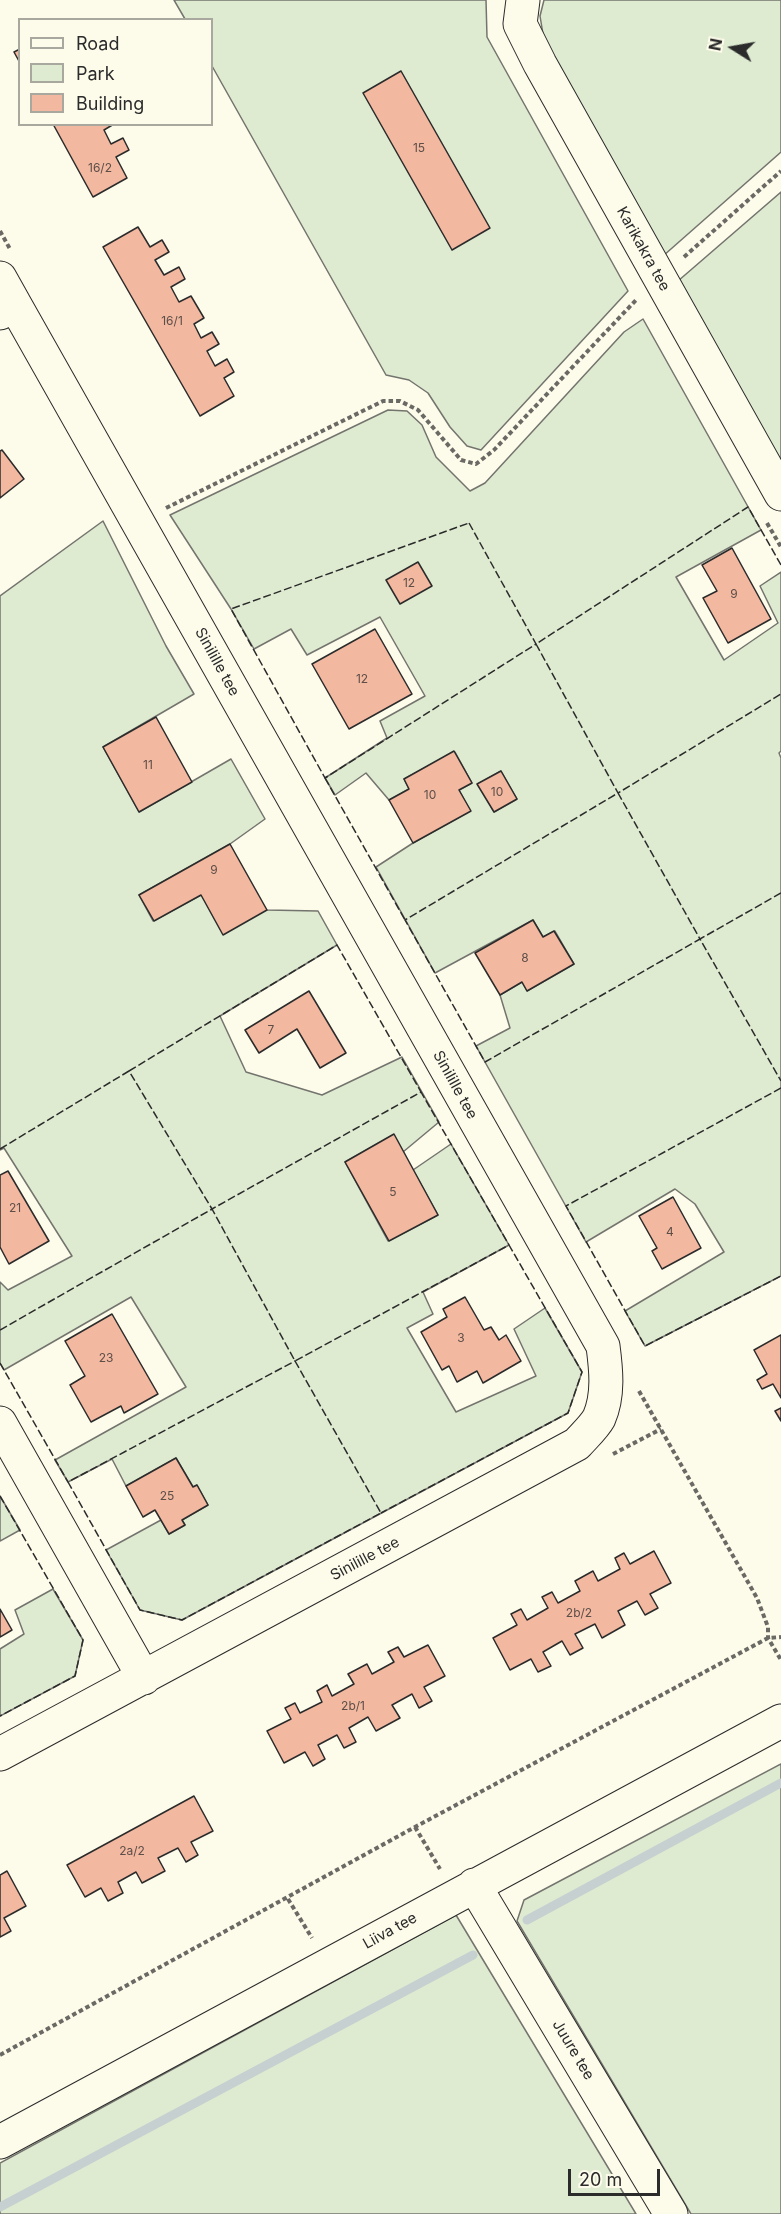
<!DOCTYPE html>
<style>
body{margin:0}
#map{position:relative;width:781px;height:2214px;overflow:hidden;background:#fdfbea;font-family:Inter,sans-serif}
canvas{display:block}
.legend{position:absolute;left:18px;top:18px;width:195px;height:108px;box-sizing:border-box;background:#fdfbea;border:2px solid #a9a89e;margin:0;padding:8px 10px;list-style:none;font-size:18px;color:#2b2b2b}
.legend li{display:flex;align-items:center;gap:12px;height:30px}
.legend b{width:30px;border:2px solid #a9a89e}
.north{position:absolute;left:703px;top:18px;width:60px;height:60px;-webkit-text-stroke:4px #fdfbea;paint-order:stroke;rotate:281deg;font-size:16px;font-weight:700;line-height:24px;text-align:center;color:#2b2b2b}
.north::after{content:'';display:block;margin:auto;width:21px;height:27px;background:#2b2b2b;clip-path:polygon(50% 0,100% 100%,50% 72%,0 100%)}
.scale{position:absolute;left:568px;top:2169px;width:92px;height:27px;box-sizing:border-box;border:3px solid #2b2b2b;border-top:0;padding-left:8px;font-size:18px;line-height:21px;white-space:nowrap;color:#2b2b2b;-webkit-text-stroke:4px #fdfbea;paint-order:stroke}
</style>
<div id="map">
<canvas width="781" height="2214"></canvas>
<ul class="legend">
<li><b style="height:8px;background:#fdfbea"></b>Road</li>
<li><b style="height:16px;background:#deebd1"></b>Park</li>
<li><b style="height:16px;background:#f2b8a0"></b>Building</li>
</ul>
<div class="north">N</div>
<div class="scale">20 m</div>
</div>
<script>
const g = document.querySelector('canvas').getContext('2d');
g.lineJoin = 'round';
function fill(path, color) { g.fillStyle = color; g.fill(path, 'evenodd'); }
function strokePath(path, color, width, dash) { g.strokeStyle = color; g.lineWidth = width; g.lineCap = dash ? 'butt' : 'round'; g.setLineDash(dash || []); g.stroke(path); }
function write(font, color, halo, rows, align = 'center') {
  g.font = font + ' Inter,sans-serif'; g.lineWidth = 4.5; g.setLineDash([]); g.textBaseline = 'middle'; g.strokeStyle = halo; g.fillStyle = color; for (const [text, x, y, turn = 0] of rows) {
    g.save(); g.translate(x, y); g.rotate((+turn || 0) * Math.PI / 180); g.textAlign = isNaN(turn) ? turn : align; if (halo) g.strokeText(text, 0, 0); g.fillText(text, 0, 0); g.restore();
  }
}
const green = new Path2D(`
 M174,0H486L487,37L628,291L481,450L467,446L450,427L428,393L409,380L386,375L212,66V20L185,19Z
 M544,0H781V152L663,256L545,46L540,16Z
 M781,192V458L778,460L678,281Z
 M643,319L761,530L676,577L724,660L778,623L760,586L781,572V751L779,753L781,758V1276L645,1346L625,1311L724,1252L695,1204L675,1189L586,1242L476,1046L510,1028L500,995L522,982L527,991L574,964L555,931L543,937L533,920L435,973L376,867L413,843L470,811L459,790L472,783L455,752L404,779L409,789L389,800L366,773L335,795L325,778L387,738L380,721L425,696L380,617L307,655L291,629L254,649L231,609L170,515L388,410L407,411L422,425L436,457L470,491L485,483L624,332ZM501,771L517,799L494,812L478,784Z
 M103,521L166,646L194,694L103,747L139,812L231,759L265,819L230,844L139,895L153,921L201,895L267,910L318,911L337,945L220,1016L246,1072L322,1095L402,1057L439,1122L403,1152L393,1135L345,1162L388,1241L438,1215L413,1170L451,1144L509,1245L423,1292L433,1314L407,1328L456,1412L536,1376L514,1329L545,1308L582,1372L568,1413L182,1620L140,1610L106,1550L161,1520L169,1534L185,1525L182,1520L208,1505L197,1485L193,1487L176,1458L126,1486L112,1459L68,1482L55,1460L186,1387L131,1297L4,1370L0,1363V1282L8,1290L72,1256L4,1148L0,1150V596Z
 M0,1496L20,1530L0,1541Z
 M53,1589L83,1640L75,1676L0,1716V1649L24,1634L15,1610Z
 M781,1764V2214H691L517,1921L524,1900Z
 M456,1915L636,2214H0V2163Z`);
const stream = new Path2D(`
 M527,1920L781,1783
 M0,2207L473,1955`);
const building = new Path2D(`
 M20,49V63L14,52Z
 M401,71L490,228L452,250L363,93Z
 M53,124H114L104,130L111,144L123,138L129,150L116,157L127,178L93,197Z
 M138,227L150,247L162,240L169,252L155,260L164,275L179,267L185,279L171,287L179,302L191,296L204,318L194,324L201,338L212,332L219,344L207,351L215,366L227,359L234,372L224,378L234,396L200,416L103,247Z
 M2,450L24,479L0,498V451Z
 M732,548L771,619L728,643L703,598L717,591L702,565Z
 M418,562L432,586L400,604L386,580Z
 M375,629L412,694L349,729L312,664Z
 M156,717L192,782L139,812L103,747Z
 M454,751L472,783L459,790L471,811L413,843L389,800L409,789L404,779Z
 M501,771L517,799L494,812L477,784Z
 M230,844L267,910L223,935L201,895L154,921L139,895Z
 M533,920L543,937L554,931L574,964L527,991L522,982L500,995L475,953Z
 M309,991L346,1053L320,1068L297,1029L259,1053L245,1030Z
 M394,1134L438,1215L389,1241L345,1162Z
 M8,1171L49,1241L9,1264L0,1247V1175Z
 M673,1197L701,1248L662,1269L652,1251L657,1248L639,1216Z
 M465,1297L484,1330L491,1327L499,1340L506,1335L521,1361L483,1383L477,1371L457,1382L449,1366L442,1370L421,1332L447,1317L443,1309Z
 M112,1314L158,1394L124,1413L121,1406L91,1422L70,1385L85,1376L65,1341Z
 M781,1335V1398L773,1384L762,1389L757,1380L767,1374L754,1350Z
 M781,1408V1421L775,1411Z
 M176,1458L193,1487L197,1485L208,1505L182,1520L185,1525L169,1534L155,1510L143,1517L126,1486Z
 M654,1551L671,1583L650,1594L658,1608L645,1615L637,1601L618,1611L625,1625L602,1638L595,1624L575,1634L583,1648L570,1655L562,1641L543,1652L551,1666L538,1672L531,1659L510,1670L493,1638L517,1625L511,1614L521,1609L527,1620L548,1608L542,1597L552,1592L558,1603L580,1591L575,1581L593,1571L598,1581L620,1569L615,1558L624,1553L630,1564Z
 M0,1609L12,1630L0,1637Z
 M428,1645L445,1676L424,1687L432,1701L419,1708L412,1694L392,1705L400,1718L376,1731L368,1717L349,1728L356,1742L344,1748L337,1735L318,1745L325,1759L313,1766L305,1752L284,1763L267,1731L291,1719L285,1708L295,1703L300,1713L322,1702L317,1691L327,1685L332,1696L354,1684L348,1674L367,1664L372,1674L394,1662L388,1652L398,1647L404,1657Z
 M194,1796L213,1831L191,1842L198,1855L186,1862L178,1848L158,1858L165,1871L142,1883L136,1872L118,1882L123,1893L108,1901L101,1888L85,1897L67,1865Z
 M7,1871L26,1906L4,1918L11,1931L0,1937V1875Z`);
const path = new Path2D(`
 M0,231L10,249
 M684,257L781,171
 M166,508L383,401H400L418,410L461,460L476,464L494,450L636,300
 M767,523L781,547
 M639,1391L757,1598L768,1627V1638L781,1660
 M613,1454L661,1429
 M415,1827L440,1869
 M288,1899L312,1938
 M0,2055L415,1827L768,1638L781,1637`);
const minor = new Path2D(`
 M523,0L520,24L540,64L781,494
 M0,278L14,303
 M0,313L14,303L603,1346C606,1369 609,1395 599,1418C594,1427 584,1436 577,1444L0,1754
 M0,1423L144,1678
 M474,1885L671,2214
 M0,2142L781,1721`);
const fence = new Path2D(`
 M469,523L536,644L325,778L231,609Z
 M781,565L748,507L536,644L618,793L781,694
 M325,778L405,920
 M781,893L700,939L618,793L405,920L485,1062L700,939L781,1081
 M129,1071L337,945L421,1092
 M781,1088L566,1206L645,1346L781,1276
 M0,1149L129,1071L212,1209L421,1092L509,1245
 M0,1330L212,1209L295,1361L509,1245L582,1372L568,1413L381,1513
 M295,1361L381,1513L182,1620L140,1610L68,1482Z
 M0,1363L68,1482
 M0,1496L83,1640L75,1676L0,1716`);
const numberNames = [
 ["15",419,148],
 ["16/2",100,168],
 ["16/1",172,321],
 ["12",409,583],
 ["9",734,594],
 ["12",362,679],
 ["11",148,765],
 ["10",497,792],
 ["10",430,795],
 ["9",214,870],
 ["8",525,958],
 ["7",271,1030],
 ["5",393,1192],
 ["21",15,1208],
 ["4",670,1232],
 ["3",461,1338],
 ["23",106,1358],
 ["25",167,1496],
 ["2b/2",579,1613],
 ["2b/1",353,1706],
 ["2a/2",132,1851]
];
const streetNames = [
 ["Karikakra tee",643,249,61],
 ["Sinilille tee",217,662,61],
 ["Sinilille tee",455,1085,61],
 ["Sinilille tee",365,1559,-28],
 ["Liiva tee",390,1931,-29],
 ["Juure tee",573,2050,59]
];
fill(green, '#deebd1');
strokePath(green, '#74746e', 1.5);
strokePath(stream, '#c7d0d0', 9);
fill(building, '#f2b8a0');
strokePath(building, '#2b2b2b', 1.5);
strokePath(minor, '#2b2b2b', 35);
strokePath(path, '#6a6964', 4, [4.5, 3]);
strokePath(minor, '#fdfbea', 33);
strokePath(fence, '#2b2b2b', 1.5, [8, 3]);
write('12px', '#5d4e48', null, numberNames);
write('15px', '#2b2b2b', '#fdfbea', streetNames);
</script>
